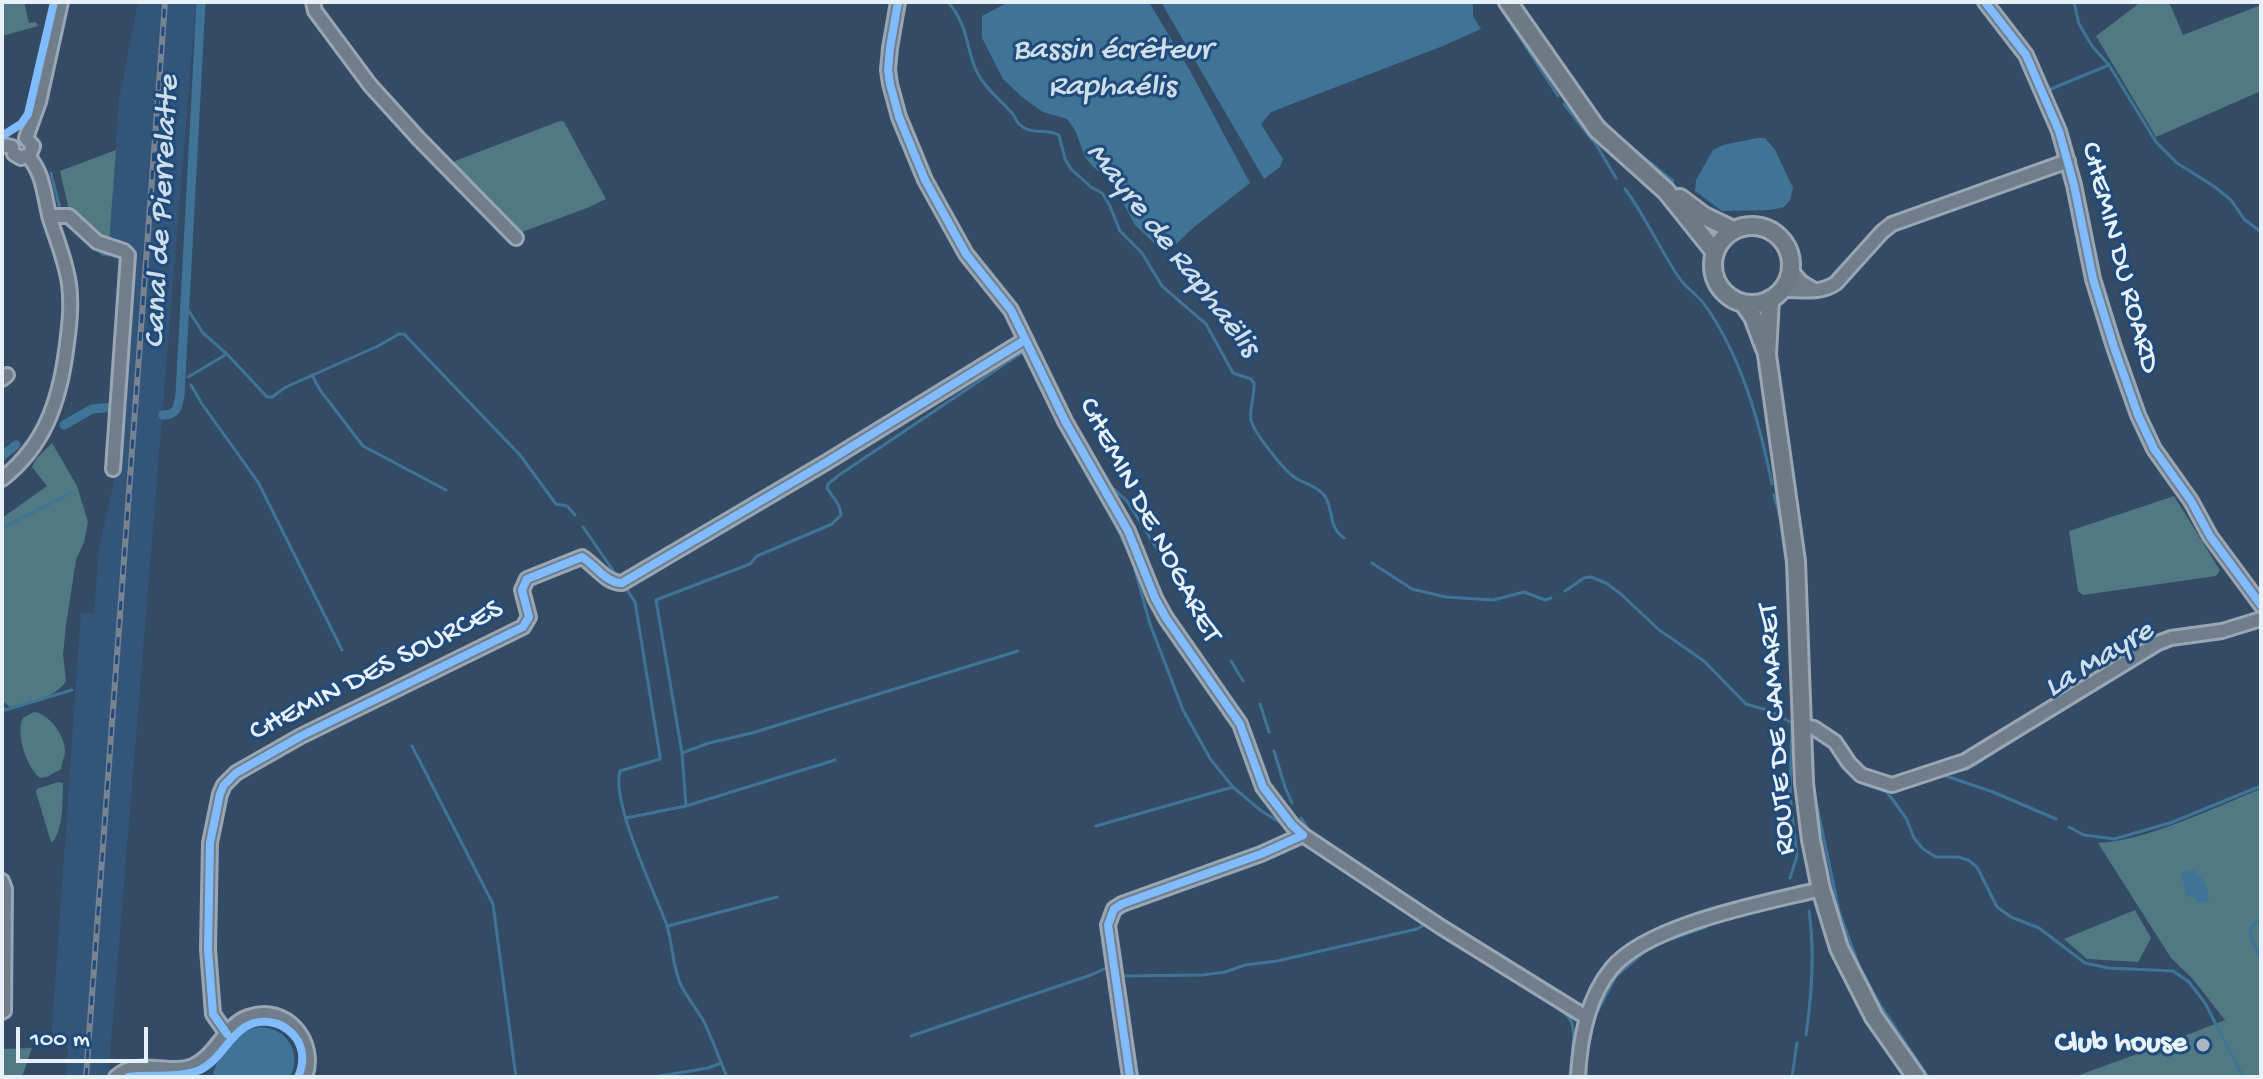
<!DOCTYPE html>
<meta charset="utf-8">
<style>
body{margin:0}
#map{position:relative;width:2263px;height:1079px;overflow:hidden;background:#344b65;font-family:"Gochi Hand",sans-serif}
canvas{display:block}
.frame{position:absolute;inset:0;border:4px solid #e8f1f8;pointer-events:none}
.scale{position:absolute;left:16px;top:1027px;width:132px;height:36px;box-sizing:border-box;border:4px solid #e8f1f8;border-top:0;padding-left:10px;font-size:24px;line-height:28px;white-space:nowrap;color:#e8f1f8;-webkit-text-stroke:6px #1f4a7a;paint-order:stroke}
</style>
<div id="map">
<canvas width="2263" height="1079"></canvas>
<div class="frame"></div>
<div class="scale">100 m</div>
</div>
<script>
const g = document.querySelector('canvas').getContext('2d');
g.lineJoin = 'round';
function fill(path, color) { g.fillStyle = color; g.fill(path, 'evenodd'); }
function strokePath(path, color, width, dash) { g.strokeStyle = color; g.lineWidth = width; g.lineCap = dash ? 'butt' : 'round'; g.setLineDash(dash || []); g.stroke(path); }
function write(font, color, halo, rows, align = 'center') {
  g.font = font + ' "Gochi Hand",sans-serif'; g.lineWidth = 6; g.setLineDash([]); g.textBaseline = 'middle'; g.strokeStyle = halo; g.fillStyle = color; for (const [text, x, y, turn = 0] of rows) {
    g.save(); g.translate(x, y); g.rotate((+turn || 0) * Math.PI / 180); g.textAlign = isNaN(turn) ? turn : align; if (halo) g.strokeText(text, 0, 0); g.fillText(text, 0, 0); g.restore();
  }
}
const built = new Path2D(`
 M138,2H196L109,1067L108,1077H66L68,1044L51,1042L81,613H94L99,546L111,497L118,446L132,247L109,244L119,99Z`);
const green = new Path2D(`
 M2,2H24L29,23L36,22L38,26L2,36Z
 M2141,2H2169L2183,35L2261,5V91L2156,137L2096,36Z
 M560,121L564,122L606,199L587,208L522,232L514,230L452,166L455,161Z
 M116,150L109,244L70,214L60,171Z
 M52,443L77,486L88,522L84,542L76,560L66,625L63,655L66,681C55,699 29,701 10,707L4,702L2,696V518L47,486L32,467L37,458Z
 M2174,496L2220,570L2216,576L2083,595L2078,591L2069,531Z
 M34,712C49,714 64,734 65,750C65,756 62,763 61,769L47,777L40,778C27,768 15,733 23,718Z
 M58,782L63,783C62,802 64,825 53,842H51L36,792L37,789Z
 M2261,789V1077H2074L2167,1043L2225,1020L2192,978L2171,958L2098,843C2147,841 2215,807 2261,789Z
 M2135,910L2151,938L2138,962L2087,959L2064,939Z
 M32,1048L22,1077H2V1049Z`);
const water = new Path2D(`
 M1009,2H1149L1189,69L1250,183L1194,227L1174,246L1161,250L1135,225L1111,181L1092,166L1085,157L1075,130L1067,119L1043,112L1022,97L1003,79L982,38V16Z
 M1161,2H1473V16L1481,29L1443,46L1271,112L1261,124L1283,159L1280,167L1264,179Z
 M1757,138H1765L1775,150L1793,188L1790,200L1784,207L1771,210L1722,211L1695,191L1696,180L1713,150L1723,145Z
 M2194,870C2202,877 2210,889 2209,900L2203,903H2197L2195,898L2187,896L2181,874L2184,871Z
 M260,1027C267,1028 274,1029 280,1033C294,1042 299,1063 290,1076L216,1077L213,1073L217,1063L242,1031Z`);
const stream = new Path2D(`
 M948,2C967,24 965,40 974,65C982,87 998,97 1012,113C1015,116 1016,121 1019,124C1033,137 1046,127 1059,135L1065,159L1071,169L1091,187L1102,193L1109,204L1120,231L1142,253L1162,286L1206,324L1233,373L1251,379L1254,383C1255,395 1249,408 1251,420C1254,433 1285,472 1297,479C1306,484 1317,486 1324,495C1334,508 1328,528 1344,538
 M1497,2L1558,96
 M2074,2L2079,24L2092,46L2109,65L2156,142L2177,163L2215,187L2231,200L2244,219L2261,232
 M2046,91L2109,65
 M1564,104L1597,146L1616,178
 M1592,109L1622,140L1673,181
 M51,173L60,209
 M1625,189C1646,217 1660,250 1680,279C1687,289 1698,295 1705,305C1742,358 1759,421 1772,484
 M63,219L67,225L103,254L122,257
 M1004,292L1014,305
 M185,305L203,333L227,354L267,397H272L286,387L378,346L399,334H404L520,455L556,504L567,506L575,515
 M1018,311L1027,329
 M312,375L320,390L363,446L446,490
 M188,377L227,354
 M191,385L202,404L258,482L342,650
 M1106,482L1127,501L1167,565
 M1774,495L1780,517L1788,576
 M1106,505L1132,559L1150,624L1183,710L1211,760L1233,787
 M583,527L619,579
 M2,528L71,493
 M1372,563L1412,589L1446,597L1493,600L1524,592L1545,600L1551,598
 M1171,572L1187,601L1211,626
 M624,585L635,602L660,756V759L620,771C611,802 654,891 666,923C673,943 672,964 680,983C686,996 696,1008 703,1020C712,1038 719,1058 727,1077
 M1789,588L1790,638
 M1565,591L1584,578L1591,577L1606,583L1622,595L1658,629L1704,661L1746,704L1770,711L1792,723
 M1790,650L1793,723
 M1231,661L1243,681
 M1260,704L1269,732
 M2,706L5,710L72,690
 M412,746L493,904L516,1077
 M1832,748L1845,768
 M1274,751L1285,787L1292,803
 M682,753L709,743L752,733L1018,651
 M1973,766L2036,725
 M1943,775L1993,792L2056,819
 M1853,776L1859,782L1887,792L1906,818L1914,838L1923,849L1936,857H1958L1968,860L1977,867L1997,907L2011,917L2039,928L2085,963L2108,968L2173,971L2189,982L2205,1003L2243,1077
 M1925,780L1967,769
 M1813,787L1839,911L1859,966L1879,1003L1928,1077
 M686,806L682,753L656,600L750,564L757,556L832,524L841,515C840,503 833,498 827,488L828,484L839,475L1021,353L1024,354L1055,417L1084,467
 M626,818L686,806L835,760
 M1301,818L1314,837
 M1096,826L1233,787L1260,810L1286,826L1291,833L1288,836
 M2069,827L2084,835L2114,839L2170,823L2261,786
 M1237,869L1260,861
 M1790,878L1797,856L1790,796L1792,722
 M1121,912L1181,889
 M2261,921L2256,923L2250,929L2252,939L2261,959
 M668,926L777,897
 M1439,933L1457,944
 M1119,976L1202,975L1225,972L1245,965L1277,961L1417,929L1428,923
 M1544,998C1553,1004 1564,1011 1570,1019C1578,1032 1570,1061 1570,1077
 M1806,1035C1812,993 1815,953 1809,911
 M911,1036L1091,975L1106,968L1108,959
 M1585,1061L1595,1016L1616,976L1651,946L1706,927
 M654,1077L708,1068L721,1063
 M1792,1077L1797,1043`);
const canal = new Path2D(`
 M163,415C177,415 178,407 180,395L201,2
 M64,425L92,409L113,407
 M2,456L16,445`);
const minor = new Path2D(`
 M313,2L315,11L370,85L419,139L516,238
 M898,2L890,48L888,70L890,84L899,117L925,180L966,254L1011,310L1065,421L1128,531L1155,598L1166,618L1240,724L1263,787L1292,825L1303,835L1441,927L1586,1017
 M1985,2L2026,55L2059,131L2074,185L2093,279L2114,347L2138,415L2154,449L2191,501L2210,536L2261,605
 M26,138L39,102L61,2
 M2,145L12,147
 M14,154L21,158L30,154L33,146L26,138
 M49,216H69L97,242L124,251L128,255L113,469
 M1791,270L1801,282L1814,290
 M1781,290C1800,289 1819,295 1836,283L1882,232L1892,224L2068,161
 M2,379L7,375
 M2,479C44,446 59,403 66,351C69,329 72,306 69,284C66,262 57,240 50,219C44,196 44,174 28,156
 M1801,725L1814,728L1835,742L1849,763L1861,775L1892,785L1965,761L2158,643L2171,638L2222,631L2261,619
 M2,881L5,889L4,1011L2,1012
 M227,1034L213,1014L208,949L210,843L220,794L224,785L236,773L301,736L523,627L529,617L522,590L527,579L582,557C596,566 606,583 622,583L825,463L1025,340
 M116,1077C137,1057 169,1076 193,1066C216,1056 224,1026 248,1017C286,1003 318,1042 305,1077
 M1130,1077L1108,925L1114,909L1122,904L1261,854L1303,835
 M1578,1077C1580,1039 1587,998 1612,968C1649,924 1764,903 1821,889`);
const major = new Path2D(`
 M1508,2L1597,129L1666,191L1714,251
 M1680,198L1704,216L1733,230
 M1713 265a39 39 0 1 1 78 0a39 39 0 1 1-78 0Z
 M1770,299L1767,355L1796,561L1804,783L1811,840L1821,889L1839,948L1874,1017L1916,1077
 M1744,304L1753,317L1765,349`);
const rail = new Path2D(`
 M86,1077L165,2`);
const cycleway = new Path2D(`
 M898,2L890,48L888,70L890,84L899,117L925,180L966,254L1011,310L1065,421L1128,531L1155,598L1166,618L1240,724L1263,787L1292,825L1303,835L1261,854L1122,904L1114,909L1108,925L1130,1077
 M1985,2L2026,55L2059,131L2074,185L2093,279L2114,347L2138,415L2154,449L2191,501L2210,536L2261,605
 M2,136L21,124L28,114L54,2
 M227,1034L213,1014L208,949L210,843L220,794L224,785L236,773L301,736L523,627L529,617L522,590L527,579L582,557C596,566 606,583 622,583L825,463L1025,340
 M128,1077C152,1074 177,1079 200,1070C228,1057 234,1014 274,1023C284,1025 293,1033 298,1041C304,1053 303,1066 298,1077`);
const markers = [
 [2203,1045,8,"#a9b7c5"]
];
const streetNames = [
 ["CHEMIN DU ROARD",2118,258,75],
 ["CHEMIN DE NOGARET",1148,521,62],
 ["CHEMIN DES SOURCES",377,672,-27],
 ["ROUTE DE CAMARET",1779,729,-94]
];
const poiNames = [
 ["Club house",2187,1045]
];
const waterNames = [
 ["Bassin écrêteur",1112,52],
 ["Raphaélis",1112,89],
 ["Canal de Pierrelatte",164,212,-87],
 ["Mayre de Raphaëlis",1171,251,52],
 ["La Mayre",2100,661,-31]
];
fill(built, '#34557a');
fill(green, '#507983');
fill(water, '#3f7497');
strokePath(stream, '#3f7497', 3);
strokePath(canal, '#3f7497', 9);
strokePath(minor, '#9aa6b3', 18);
strokePath(major, '#9aa6b3', 22);
strokePath(minor, '#707e8c', 12);
strokePath(major, '#6d7985', 16);
strokePath(rail, '#778390', 6);
strokePath(rail, '#1f4a7a', 3, [9]);
strokePath(cycleway, '#80bcff', 8);
for (const [x, y, r, color] of markers) { const dot = new Path2D(); dot.arc(x, y, r, 0, 2 * Math.PI); g.fillStyle = color; g.fill(dot); strokePath(dot, '#1f4a7a', 3); }
write('30px', '#e8f1f8', '#1f4a7a', streetNames);
write('bold 30px', '#e8f1f8', '#1f4a7a', poiNames, 'right');
write('italic 32px', '#cfdfea', '#1f4a7a', waterNames);
</script>
